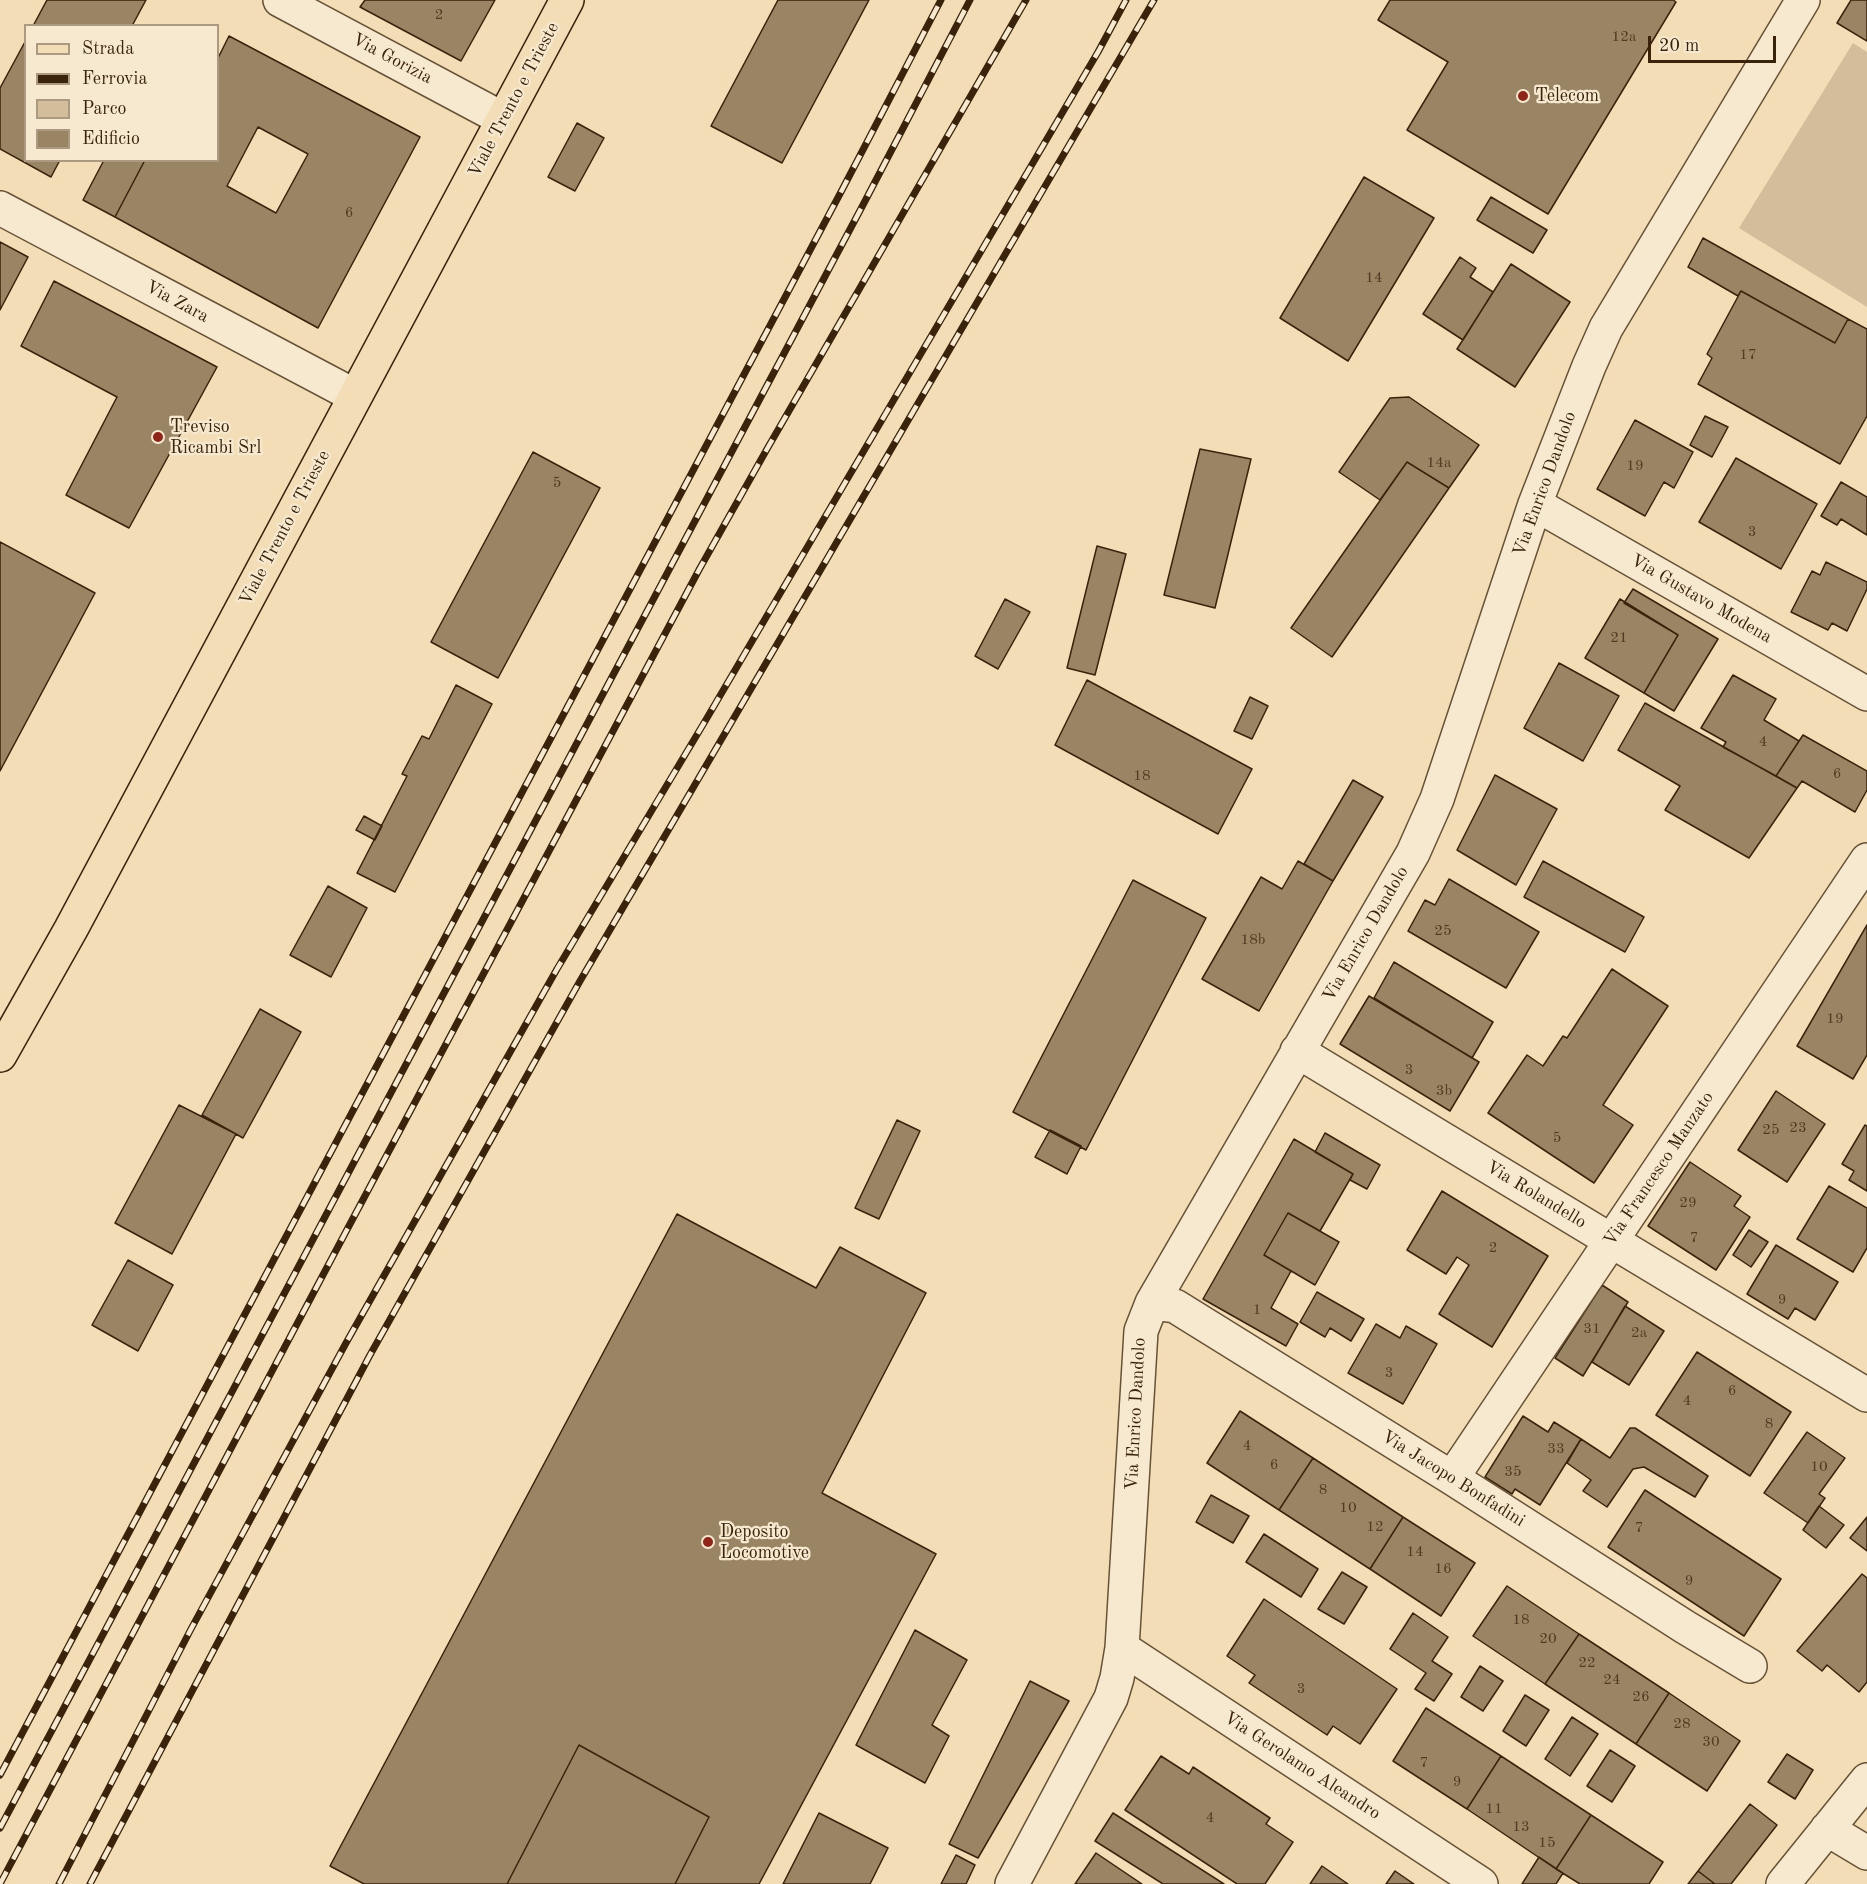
<!DOCTYPE html>
<style>
body{margin:0}
#map{position:relative;width:1867px;height:1884px;overflow:hidden;background:#f2ddb7;font-family:"Old Standard TT",serif}
canvas{display:block}
.legend{position:absolute;left:24px;top:24px;width:195px;height:138px;box-sizing:border-box;background:#f7e9d0;border:2px solid #ab9a81;margin:0;padding:8px 10px;list-style:none;font-size:18px;color:#39230b}
.legend li{display:flex;align-items:center;gap:12px;height:30px}
.legend b{width:30px;border:2px solid #ab9a81}
.scale{position:absolute;left:1648px;top:36px;width:128px;height:27px;box-sizing:border-box;border:3px solid #39230b;border-top:0;padding-left:8px;font-size:18px;line-height:21px;white-space:nowrap;color:#39230b;-webkit-text-stroke:4px #f7e9d0;paint-order:stroke}
</style>
<div id="map">
<canvas width="1867" height="1884"></canvas>
<ul class="legend">
<li><b style="height:8px;background:#f2ddb7"></b>Strada</li>
<li><b style="height:8px;background:#39230b"></b>Ferrovia</li>
<li><b style="height:16px;background:#d3bd9a"></b>Parco</li>
<li><b style="height:16px;background:#998464"></b>Edificio</li>
</ul>
<div class="scale">20 m</div>
</div>
<script>
const g = document.querySelector('canvas').getContext('2d');
g.lineJoin = 'round';
function fill(path, color) { g.fillStyle = color; g.fill(path, 'evenodd'); }
function strokePath(path, color, width, dash) { g.strokeStyle = color; g.lineWidth = width; g.lineCap = dash ? 'butt' : 'round'; g.setLineDash(dash || []); g.stroke(path); }
function write(font, color, halo, rows, align = 'center') {
  g.font = font + ' "Old Standard TT",serif'; g.lineWidth = 4.5; g.setLineDash([]); g.textBaseline = 'middle'; g.strokeStyle = halo; g.fillStyle = color; for (const [text, x, y, turn = 0] of rows) {
    g.save(); g.translate(x, y); g.rotate((+turn || 0) * Math.PI / 180); g.textAlign = isNaN(turn) ? turn : align; if (halo) g.strokeText(text, 0, 0); g.fillText(text, 0, 0); g.restore();
  }
}
const green = new Path2D(`
 M1853,43L1867,52V307L1739,228Z`);
const building = new Path2D(`
 M47,0H146L132,26H33Z
 M365,0H495L461,61L360,7Z
 M778,0H869L782,163L711,126Z
 M1390,0H1673L1676,2L1548,214L1407,130L1448,62L1378,20Z
 M1851,0H1867V41L1837,23Z
 M229,36L420,137L318,328L115,217L145,160H218V58ZM258,127L308,154L276,213L227,186Z
 M26,40V160H60L51,177L0,149V88Z
 M577,123L604,138L575,191L548,177Z
 M104,160H145L115,217L83,200Z
 M1364,177L1434,218L1348,361L1280,318Z
 M1491,197L1547,230L1533,253L1477,220Z
 M1703,238L1848,319L1835,343L1741,291L1738,296L1688,267Z
 M0,242L28,257L0,310Z
 M1460,257L1476,268L1470,277L1493,292L1463,340L1423,314Z
 M1511,264L1570,302L1515,387L1457,349Z
 M54,281L217,367L129,528L66,495L117,397L21,346Z
 M1741,291L1835,343L1848,319L1867,329V416L1840,464L1698,384L1712,358L1707,354Z
 M1409,397L1479,445L1449,488L1407,462L1380,500L1339,472L1390,398Z
 M1705,416L1728,427L1712,457L1690,445Z
 M1635,420L1693,452L1674,488L1664,482L1645,516L1597,489Z
 M1200,449L1251,459L1215,608L1164,595Z
 M533,452L600,488L498,678L431,642Z
 M1736,458L1817,504L1781,569L1699,522Z
 M1407,462L1449,488L1332,657L1291,628Z
 M1841,482L1867,497V535L1841,519L1837,525L1821,516Z
 M0,542L95,593L0,771Z
 M1097,546L1126,554L1095,675L1067,668Z
 M1826,562L1867,582V589L1847,631L1832,623L1828,630L1791,612L1812,571L1820,575Z
 M1633,589L1718,639L1674,711L1644,693L1678,635L1624,603Z
 M1005,599L1030,612L998,669L975,656Z
 M1620,599L1678,635L1644,693L1585,658Z
 M1559,663L1619,696L1583,761L1524,728Z
 M1733,675L1776,699L1764,720L1799,741L1776,776L1723,747L1726,742L1701,728Z
 M1087,680L1252,769L1218,834L1055,745Z
 M456,685L492,704L395,892L357,873L407,776L402,774L422,736L429,739Z
 M1250,697L1268,706L1252,739L1234,731Z
 M1645,703L1797,788L1749,858L1665,810L1680,786L1618,750Z
 M1803,735L1867,771V790L1855,812L1802,781L1797,788L1776,776Z
 M1495,775L1557,809L1516,885L1457,850Z
 M1353,780L1383,797L1333,881L1304,864Z
 M364,816L382,826L375,840L356,830Z
 M1298,861L1333,881L1259,1011L1202,979L1261,877L1282,889Z
 M1543,861L1644,917L1625,952L1524,897Z
 M1449,879L1539,932L1506,988L1408,931L1425,900L1435,905Z
 M1133,880L1206,918L1086,1150L1013,1112Z
 M328,886L367,908L331,977L290,955Z
 M1867,925V1055L1853,1079L1797,1046Z
 M1394,962L1493,1022L1472,1058L1374,998Z
 M1612,969L1668,1006L1603,1105L1633,1125L1594,1183L1488,1113L1527,1055L1543,1066L1563,1036L1567,1038Z
 M1369,996L1479,1062L1450,1111L1340,1044Z
 M260,1009L301,1032L243,1138L202,1115Z
 M1776,1091L1825,1124L1787,1182L1738,1150Z
 M179,1105L236,1134L172,1254L115,1223Z
 M897,1120L920,1131L879,1219L855,1208Z
 M1865,1125L1867,1126V1191L1849,1180L1854,1171L1842,1164Z
 M1050,1130L1081,1146L1067,1174L1035,1157Z
 M1325,1133L1380,1165L1367,1189L1350,1180L1353,1174L1315,1152Z
 M1294,1139L1353,1174L1320,1231L1288,1213L1264,1255L1291,1271L1271,1308L1298,1324L1286,1346L1203,1299Z
 M1690,1162L1741,1196L1734,1206L1750,1217L1716,1270L1648,1226Z
 M1829,1186L1867,1208V1248L1853,1272L1797,1239Z
 M1442,1191L1548,1256L1492,1347L1439,1314L1469,1265L1457,1257L1446,1274L1407,1250Z
 M1288,1213L1339,1242L1315,1285L1264,1255Z
 M677,1214L816,1288L840,1247L926,1293L822,1493L936,1554L759,1884H675L709,1817L579,1745L507,1884H364L330,1866Z
 M1749,1230L1768,1242L1751,1267L1733,1255Z
 M1776,1245L1838,1282L1815,1320L1795,1308L1788,1319L1747,1294Z
 M128,1260L173,1285L138,1351L92,1325Z
 M1602,1285L1628,1302L1583,1376L1555,1358Z
 M1317,1292L1364,1319L1351,1341L1330,1328L1325,1337L1300,1322Z
 M1625,1306L1664,1331L1629,1385L1592,1362Z
 M1376,1324L1400,1338L1406,1326L1437,1344L1403,1404L1348,1373Z
 M1697,1352L1791,1412L1750,1476L1656,1415Z
 M1240,1411L1313,1458L1279,1510L1207,1463Z
 M1523,1416L1548,1432L1554,1422L1581,1439L1540,1505L1515,1489L1512,1494L1485,1477Z
 M1630,1428H1635L1708,1476L1695,1497L1644,1467L1633,1469L1607,1507L1583,1491L1591,1480L1567,1463L1581,1439L1610,1458Z
 M1807,1432L1845,1458L1819,1494L1825,1498L1808,1523L1764,1493Z
 M1313,1458L1403,1517L1370,1569L1279,1510Z
 M1645,1490L1781,1579L1744,1636L1608,1547Z
 M1211,1495L1249,1516L1233,1543L1196,1522Z
 M1819,1506L1844,1525L1826,1548L1803,1530Z
 M1403,1517L1475,1563L1441,1616L1370,1569Z
 M1867,1517V1551L1850,1538Z
 M1264,1534L1318,1569L1301,1597L1246,1562Z
 M1342,1572L1367,1587L1344,1624L1318,1609Z
 M1862,1574L1867,1578V1682L1859,1692L1827,1665L1822,1671L1797,1651Z
 M1507,1586L1579,1634L1545,1684L1473,1636Z
 M1264,1599L1397,1689L1360,1744L1333,1726L1327,1735L1249,1683L1255,1675L1227,1656Z
 M1413,1613L1448,1637L1432,1661L1452,1674L1434,1701L1415,1689L1426,1673L1390,1649Z
 M915,1630L967,1660L932,1725L949,1736L925,1783L856,1745Z
 M1579,1634L1669,1693L1636,1744L1545,1684Z
 M1480,1666L1503,1681L1483,1711L1461,1697Z
 M1030,1681L1069,1701L978,1858L949,1844Z
 M1669,1693L1740,1741L1707,1791L1636,1744Z
 M1525,1695L1549,1710L1526,1746L1503,1731Z
 M1426,1708L1501,1756L1467,1809L1393,1761Z
 M1572,1717L1598,1734L1570,1776L1545,1759Z
 M579,1745L709,1817L675,1884H507Z
 M1610,1750L1635,1766L1612,1802L1587,1786Z
 M1787,1754L1813,1770L1795,1799L1768,1782Z
 M1161,1756L1189,1774L1193,1767L1270,1818L1266,1824L1293,1842L1265,1884H1237L1125,1810Z
 M1501,1756L1591,1815L1556,1869L1467,1809Z
 M1750,1804L1777,1825L1731,1884H1715L1698,1871Z
 M819,1813L888,1848L870,1884H783Z
 M1113,1813L1224,1884H1163L1095,1841Z
 M1591,1815L1663,1862L1649,1884H1580L1556,1869Z
 M1096,1853L1142,1884H1075Z
 M956,1855L975,1865L966,1884H941Z
 M1539,1857L1563,1873L1556,1884H1522Z
 M1322,1866L1348,1884H1310Z
 M1395,1871L1414,1884H1386Z
 M1698,1871L1715,1884H1688Z`);
const minor = new Path2D(`
 M280,0L503,119
 M0,208L355,396
 M1535,504L1867,694
 M1297,1051L1867,1395
 M1152,1303L1175,1306L1452,1478L1685,1627L1750,1666
 M1452,1478L1867,860
 M1122,1648L1481,1884
 M1827,1829L1867,1853
 M1012,1884L1111,1698L1117,1678L1122,1648L1141,1331L1152,1303L1413,853L1437,799L1535,504L1589,366L1606,328L1803,0
 M1783,1884L1867,1780`);
const major = new Path2D(`
 M0,1055L71,929L567,0`);
const rail = new Path2D(`
 M0,1775L842,190L941,0
 M0,1828L864,203L970,0
 M0,1884L350,1224L700,568L767,449L1026,0
 M59,1884L191,1629L346,1343L557,969L704,723L1098,52L1126,0
 M90,1884L370,1355L580,981L1154,0`);
const markers = [
 [1523,96,6,"#8f2418"],
 [158,437,6,"#8f2418"],
 [708,1542,6,"#8f2418"]
];
const numberNames = [
 ["2",439,15],
 ["12a",1624,37],
 ["6",349,213],
 ["14",1374,278],
 ["17",1748,355],
 ["14a",1439,463],
 ["19",1635,466],
 ["5",557,483],
 ["3",1752,532],
 ["21",1619,638],
 ["4",1763,742],
 ["6",1837,774],
 ["18",1142,776],
 ["25",1443,931],
 ["18b",1253,940],
 ["19",1835,1019],
 ["3",1409,1070],
 ["3b",1444,1091],
 ["23",1798,1128],
 ["25",1771,1130],
 ["5",1557,1138],
 ["29",1688,1203],
 ["7",1694,1238],
 ["2",1493,1248],
 ["9",1782,1300],
 ["1",1257,1310],
 ["31",1592,1329],
 ["2a",1639,1333],
 ["3",1389,1373],
 ["6",1732,1391],
 ["4",1687,1401],
 ["8",1769,1424],
 ["4",1247,1446],
 ["33",1556,1449],
 ["6",1274,1465],
 ["10",1819,1467],
 ["35",1513,1472],
 ["8",1323,1490],
 ["10",1348,1508],
 ["12",1375,1527],
 ["7",1639,1528],
 ["14",1415,1552],
 ["16",1443,1569],
 ["9",1689,1581],
 ["18",1521,1620],
 ["20",1548,1639],
 ["22",1587,1663],
 ["24",1612,1680],
 ["3",1301,1689],
 ["26",1641,1697],
 ["28",1682,1724],
 ["30",1711,1742],
 ["7",1424,1763],
 ["9",1457,1782],
 ["11",1494,1809],
 ["4",1210,1818],
 ["13",1521,1827],
 ["15",1547,1843]
];
const streetNames = [
 ["Via Gorizia",392,59,28],
 ["Viale Trento e Trieste",514,100,-62],
 ["Via Zara",177,302,28],
 ["Via Enrico Dandolo",1545,484,-70],
 ["Viale Trento e Trieste",285,528,-62],
 ["Via Gustavo Modena",1701,599,30],
 ["Via Enrico Dandolo",1366,934,-60],
 ["Via Francesco Manzato",1659,1169,-56],
 ["Via Rolandello",1536,1195,31],
 ["Via Enrico Dandolo",1136,1414,-87],
 ["Via Jacopo Bonfadini",1453,1479,32],
 ["Via Gerolamo Aleandro",1302,1766,33]
];
const poiNames = [
 ["Telecom",1535,96],
 ["Treviso",170,427],
 ["Ricambi Srl",170,448],
 ["Deposito",720,1532],
 ["Locomotive",720,1553]
];
fill(green, '#d3bd9a');
fill(building, '#998464');
strokePath(building, '#39230b', 1.5);
strokePath(minor, '#675236', 36);
strokePath(major, '#39230b', 36);
strokePath(minor, '#f7e9d0', 33);
strokePath(major, '#f2ddb7', 33);
strokePath(rail, '#39230b', 7);
strokePath(rail, '#f7e9d0', 4.5, [14]);
for (const [x, y, r, color] of markers) { const dot = new Path2D(); dot.arc(x, y, r, 0, 2 * Math.PI); g.fillStyle = color; g.fill(dot); strokePath(dot, '#f7e9d0', 2); }
write('15px', '#513b21', null, numberNames);
write('18px', '#39230b', '#f7e9d0', streetNames);
write('18px', '#39230b', '#f7e9d0', poiNames, 'left');
</script>
